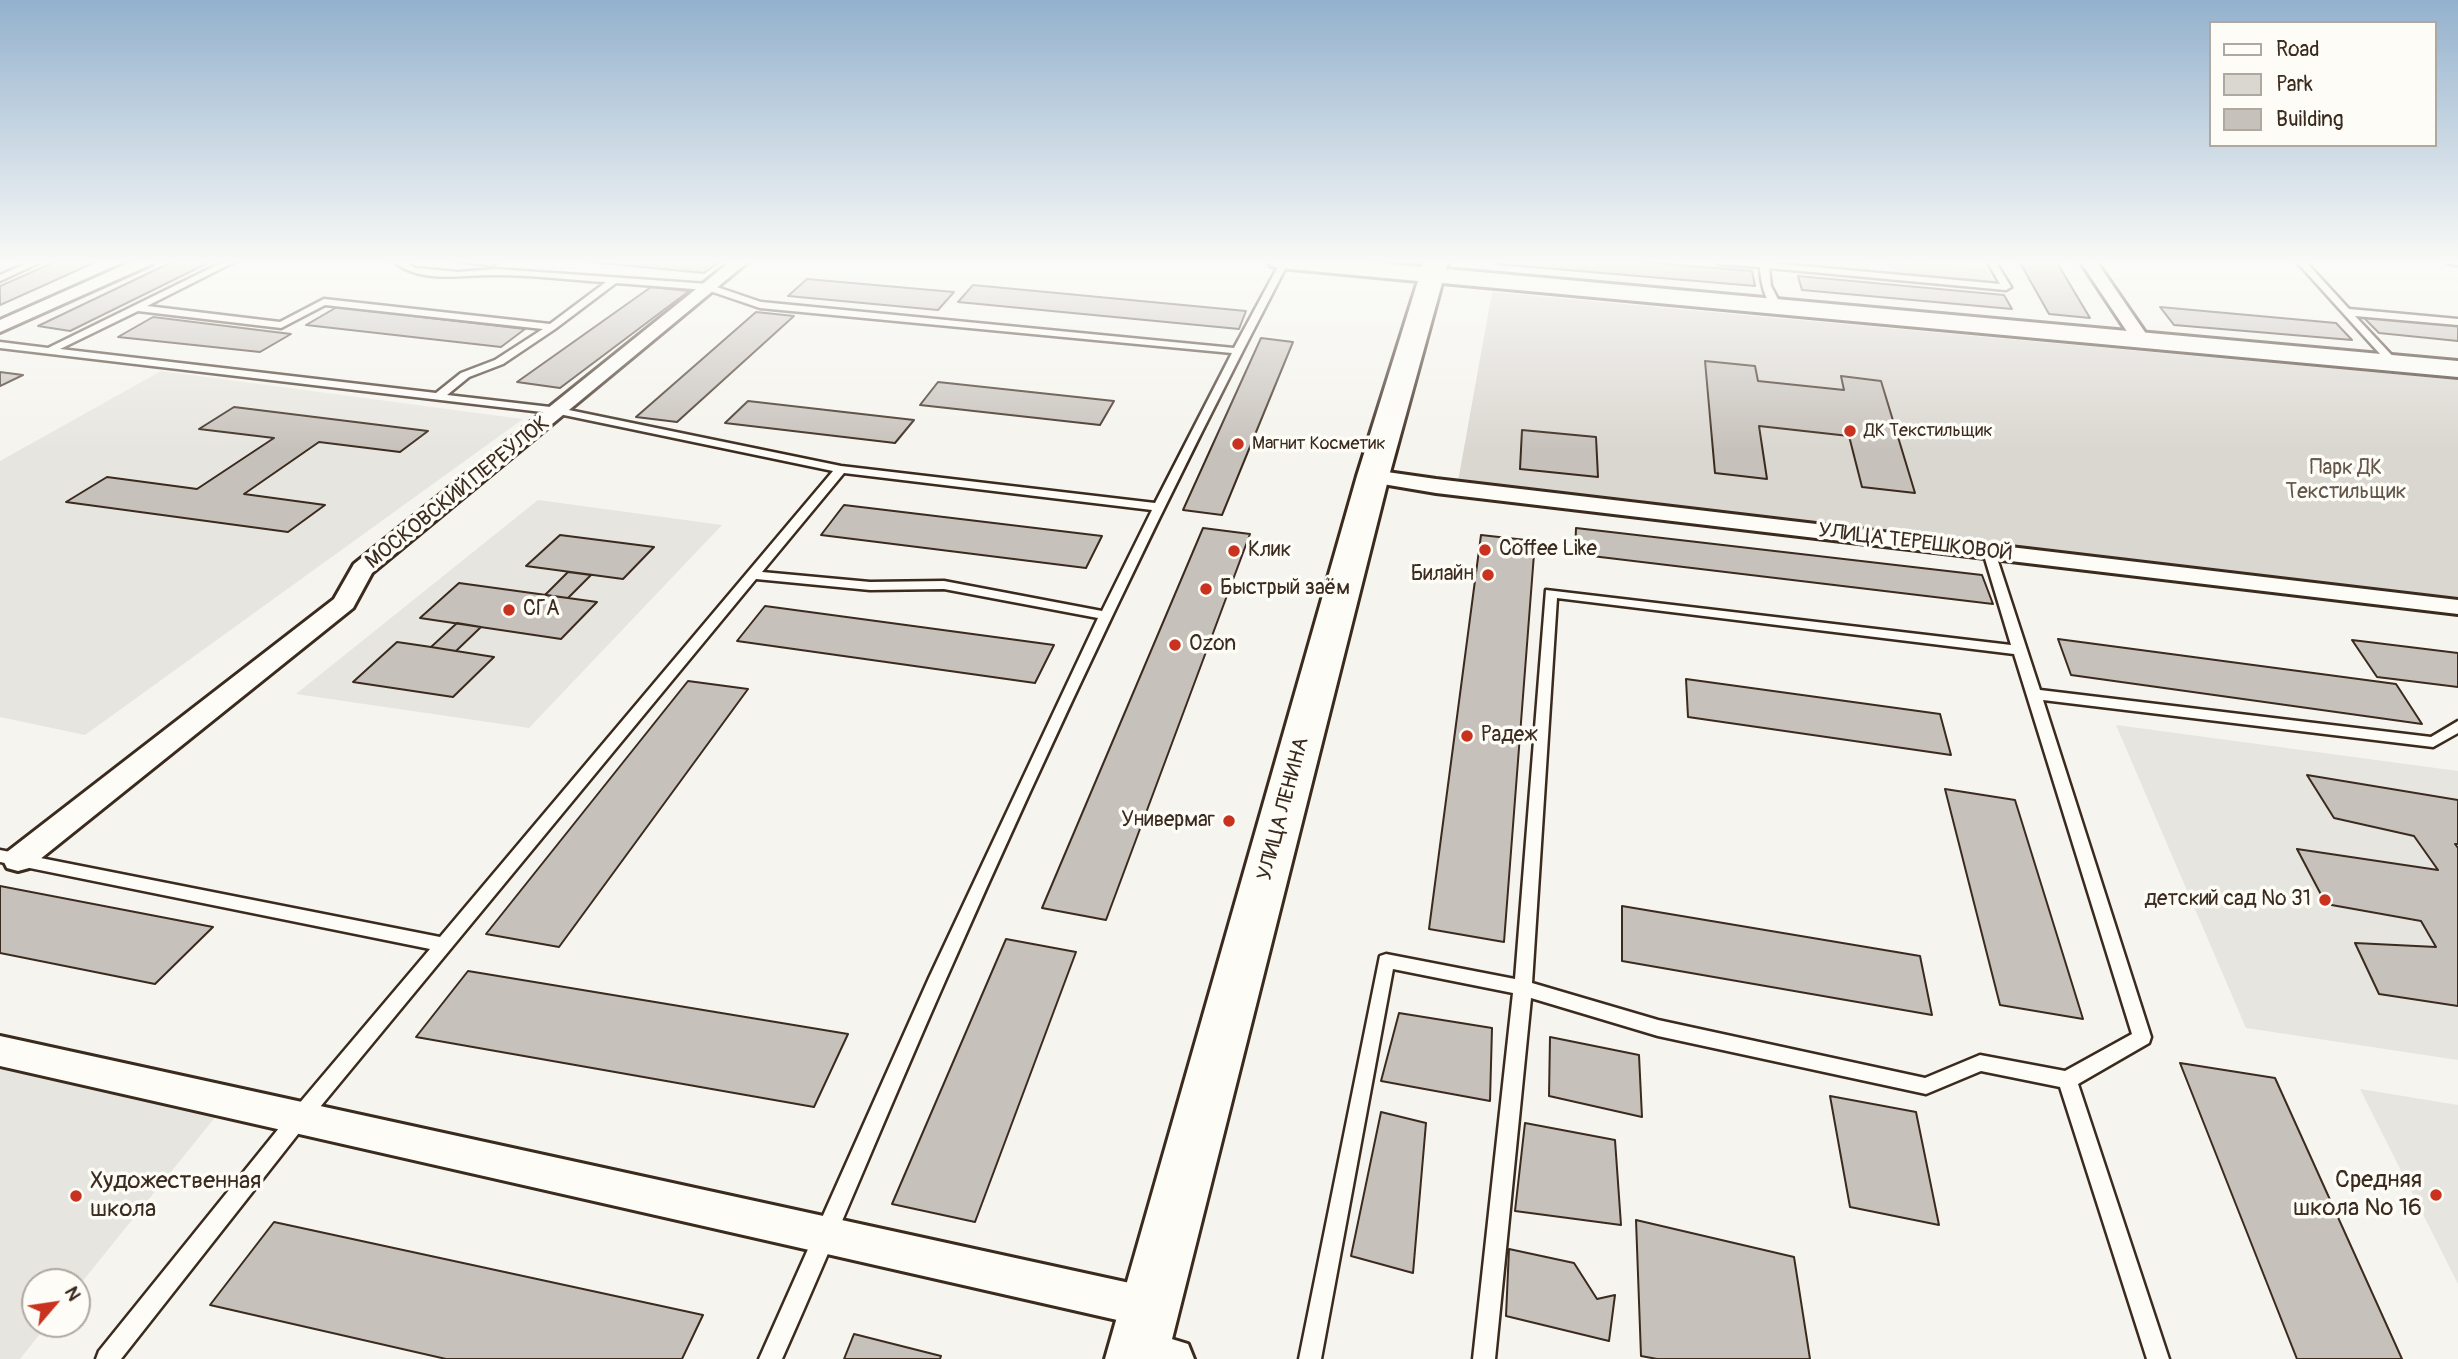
<!DOCTYPE html>
<meta charset="utf-8">
<style>
body{margin:0}
#map{position:relative;width:2458px;height:1359px;overflow:hidden;background:#f5f4ee;font-family:Pangolin,sans-serif}
canvas{display:block}
.legend{position:absolute;left:2209px;top:21px;width:228px;height:126px;box-sizing:border-box;background:#fdfcf7;border:2px solid #afa8a0;margin:0;padding:9px 12px;list-style:none;font-size:21px;color:#3b2a1e}
.legend li{display:flex;align-items:center;gap:14px;height:35px}
.legend b{width:35px;border:2px solid #afa8a0}
.north{position:absolute;left:21px;top:1268px;width:70px;height:70px;box-sizing:border-box;background:#fdfcf7;border:2px solid #afa8a0;border-radius:50%;rotate:61deg;font-size:19px;font-weight:700;line-height:28px;text-align:center;color:#3b2a1e}
.north::after{content:'';display:block;margin:auto;width:24px;height:32px;background:#c8321e;clip-path:polygon(50% 0,100% 100%,50% 72%,0 100%)}
</style>
<div id="map">
<canvas width="2458" height="1359"></canvas>
<ul class="legend">
<li><b style="height:9px;background:#fdfcf7"></b>Road</li>
<li><b style="height:19px;background:#dad6d0"></b>Park</li>
<li><b style="height:19px;background:#c7c1bb"></b>Building</li>
</ul>
<div class="north">N</div>
</div>
<script>
const g = document.querySelector('canvas').getContext('2d');
g.lineJoin = 'round';
function fill(path, color) { g.fillStyle = color; g.fill(path, 'evenodd'); }
function strokePath(path, color, width, dash) { g.strokeStyle = color; g.lineWidth = width; g.lineCap = dash ? 'butt' : 'round'; g.setLineDash(dash || []); g.stroke(path); }
function write(font, color, halo, rows, align = 'center') {
  g.font = font + ' Pangolin,sans-serif'; g.lineWidth = 7; g.setLineDash([]); g.textBaseline = 'middle'; g.strokeStyle = halo; g.fillStyle = color; for (const [text, x, y, turn = 0] of rows) {
    g.save(); g.translate(x, y); g.rotate((+turn || 0) * Math.PI / 180); g.textAlign = isNaN(turn) ? turn : align; if (halo) g.strokeText(text, 0, 0); g.fillText(text, 0, 0); g.restore();
  }
}
const built = new Path2D(`
 M1770,261H1868L1871,270Z
 M161,371L523,419L85,735L0,717V461Z
 M538,500L722,525L529,728L296,694Z
 M2116,725L2458,771V1060L2246,1028Z
 M0,1063L221,1110L77,1288V1282H35V1324H48L20,1359H0Z
 M2360,1089L2458,1105V1284Z`);
const green = new Path2D(`
 M1886,261L1986,268L1994,281L1892,273Z
 M1492,292L2458,380V605L1457,487Z`);
const building = new Path2D(`
 M57,261H98L0,305V286Z
 M174,261H212L70,331L38,326Z
 M445,261H500L493,267Z
 M580,261H721L704,273Z
 M1508,261H1631L1752,271L1755,286L1497,264Z
 M2019,261H2056L2090,318L2049,314Z
 M1798,276L2004,295L2012,309L1802,290Z
 M807,279L954,292L938,310L788,296Z
 M973,285L1246,311L1239,329L958,302Z
 M651,287L689,291L560,388L517,382Z
 M337,307L525,329L501,347L306,325Z
 M2160,307L2336,323L2352,340L2174,325Z
 M756,312L794,316L677,422L636,417Z
 M2362,316L2458,325V341L2379,333Z
 M153,317L291,334L260,352L118,337Z
 M1261,338L1293,342L1222,515L1183,510Z
 M1705,361L1755,366L1758,381L1844,390L1841,376L1881,381L1915,493L1862,487L1849,436L1759,426L1767,479L1715,473Z
 M0,372L23,375L0,386Z
 M938,382L1114,401L1100,425L920,405Z
 M748,401L914,420L895,443L725,423Z
 M234,407L428,431L400,452L319,442L244,494L325,505L288,532L66,502L107,477L197,489L274,438L199,429Z
 M1522,430L1596,437L1598,477L1520,469Z
 M844,505L1102,536L1086,568L821,535Z
 M1203,528L1250,534L1106,920L1042,908Z
 M1576,528L1982,575L1993,604L1575,554Z
 M560,535L654,547L623,579L526,566Z
 M1481,535L1535,541L1504,942L1429,929Z
 M568,572L591,575L568,598L545,595Z
 M459,583L568,598L597,602L561,639L420,618Z
 M765,606L1054,645L1035,683L737,641Z
 M457,623L481,627L456,651L431,647Z
 M2058,639L2396,684L2422,724L2071,675Z
 M2352,640L2458,653V687L2377,677Z
 M397,642L431,647L494,657L453,697L353,682Z
 M1686,679L1940,714L1951,755L1688,717Z
 M688,681L748,689L559,947L486,934Z
 M2307,775L2458,800V844H2455L2458,848V1006L2379,994L2355,943L2436,947L2421,921L2326,904L2297,849L2438,870L2414,836L2334,818Z
 M1945,789L2015,800L2083,1019L2000,1005Z
 M0,886L213,927L155,984L0,953Z
 M1622,906L1920,956L1932,1015L1622,961Z
 M1006,939L1076,952L975,1222L892,1204Z
 M468,971L848,1034L814,1107L416,1037Z
 M1399,1013L1492,1028L1490,1101L1381,1081Z
 M1550,1037L1639,1055L1642,1117L1549,1096Z
 M2180,1063L2275,1078L2402,1359H2297Z
 M1830,1096L1916,1112L1939,1225L1850,1207Z
 M1381,1112L1426,1123L1413,1273L1351,1256Z
 M1525,1123L1615,1140L1621,1225L1515,1211Z
 M1636,1220L1794,1257L1810,1359H1657L1641,1356Z
 M274,1222L703,1315L682,1359H446L210,1305Z
 M1509,1249L1574,1263L1597,1299L1615,1295L1609,1341L1506,1316Z
 M854,1334L941,1356L940,1359H844Z`);
const lane = new Path2D(`
 M32,261H43L0,281V275Z
 M225,261H236L147,306L280,322L324,299L550,324L606,282C570,280 534,275 497,275C464,274 421,285 393,261H403L415,268L458,272L496,269L708,284L761,302L1234,348L1281,261H1289C1166,497 1053,736 946,979C890,1106 838,1233 782,1359H759L929,978L1098,618L944,589L870,590L756,579L306,1124L121,1359H96L99,1351L292,1112L430,949L0,862V850L440,937L833,471L559,414L0,348V342L48,348ZM616,283L707,290L760,308L1232,353L1155,503L841,466L559,408L447,395L469,377L503,364L555,329ZM325,305L543,329L495,360L461,373L436,393L60,349L138,311L281,328ZM844,473L1152,510L1102,611L944,581L870,582L762,572Z
 M1715,261H1747L2000,284L1987,261H1995L2011,287L2006,290L1769,268L1771,286L1782,307L1777,310C1764,302 1761,282 1760,267L1719,264Z
 M2296,261H2305L2349,309L2458,319V325L2355,316L2399,363L2390,365Z
 M2446,261H2458V265L2447,263Z
 M1989,548L1995,552L2040,690L2431,737L2458,721V733L2433,747L2043,700L2151,1037L2149,1043L2078,1084L2169,1359H2147L2060,1087L1981,1071L1926,1094L1658,1036L1531,998L1495,1359H1473L1513,993L1393,969L1321,1359H1299L1380,956L1386,954L1515,979L1546,590L2011,645L1983,552ZM1557,598L2014,654L2132,1034L2065,1071L1980,1055L1925,1078L1658,1020L1532,983Z`);
const street = new Path2D(`
 M133,261H154L152,264L0,332V320Z
 M731,261H749L372,573L353,608L29,868L18,871L7,868L3,860L7,852L334,599L354,564Z
 M2080,261H2096L2151,341L2148,345H2136Z
 M1373,470L1436,479L2458,600V614L1436,493L1365,481L1362,476L1365,471Z
 M0,1036L1148,1287L1162,1293L1168,1307L1162,1321L1148,1327L0,1066Z
 M1139,1329L1188,1344L1194,1359H1122L1118,1350L1124,1335Z`);
const secondary = new Path2D(`
 M1268,261H1359L1422,267L1424,261H1448L1446,269L2458,361V377L1442,283L1389,476L1167,1359H1105L1357,476L1418,281L1280,268L1271,266Z`);
const markers = [
 [1850,431,7,"#c8321e"],
 [1238,444,7,"#c8321e"],
 [1485,550,7,"#c8321e"],
 [1234,551,7,"#c8321e"],
 [1488,575,7,"#c8321e"],
 [1206,589,7,"#c8321e"],
 [509,610,7,"#c8321e"],
 [1175,645,7,"#c8321e"],
 [1467,736,7,"#c8321e"],
 [1229,821,7,"#c8321e"],
 [2325,900,7,"#c8321e"],
 [2436,1195,7,"#c8321e"],
 [76,1196,7,"#c8321e"]
];
const farPoinames = [
 ["ДК Текстильщик",1864,431],
 ["Магнит Косметик",1252,444]
];
const parkNames = [
 ["Парк ДК",2346,469],
 ["Текстильщик",2346,493]
];
const streetNames = [
 ["МОСКОВСКИЙ ПЕРЕУЛОК",458,493,-39],
 ["УЛИЦА ТЕРЕШКОВОЙ",1915,543,7],
 ["УЛИЦА ЛЕНИНА",1284,809,-75]
];
const poiNames = [
 ["Coffee Like",1499,550],
 ["Клик",1248,551],
 ["Билайн",1474,575,"right"],
 ["Быстрый заём",1220,589],
 ["СГА",523,610],
 ["Ozon",1189,645],
 ["Радеж",1481,736],
 ["Универмаг",1215,821,"right"],
 ["детский сад № 31",2311,900,"right"]
];
const nearPoinames = [
 ["Средняя",2422,1181],
 ["школа № 16",2422,1209],
 ["Художественная",90,1182,"left"],
 ["школа",90,1210,"left"]
];
fill(built, '#e7e5df');
fill(green, '#dad6d0');
fill(building, '#c7c1bb');
strokePath(building, '#3b2a1e', 2);
strokePath(lane, '#3b2a1e', 5);
strokePath(street, '#3b2a1e', 6);
strokePath(secondary, '#3b2a1e', 6);
fill(lane, '#fdfcf7');
fill(street, '#fdfcf7');
fill(secondary, '#fdfcf7');
const sky = g.createLinearGradient(0, 0, 0, 451);
sky.addColorStop(0, '#93b1cd');
sky.addColorStop(0.58, '#fafaf7');
sky.addColorStop(1, '#fafaf700');
g.fillStyle = sky;
g.fillRect(0, 0, 2458, 451);
for (const [x, y, r, color] of markers) { const dot = new Path2D(); dot.arc(x, y, r, 0, 2 * Math.PI); g.fillStyle = color; g.fill(dot); strokePath(dot, '#fdfcf7', 2.5); }
write('18px', '#3b2a1e', '#fdfcf7', farPoinames, 'left');
write('21px', '#63554a', '#fdfcf7', parkNames);
write('21px', '#3b2a1e', '#fdfcf7', streetNames);
write('21px', '#3b2a1e', '#fdfcf7', poiNames, 'left');
write('24px', '#3b2a1e', '#fdfcf7', nearPoinames, 'right');
</script>
